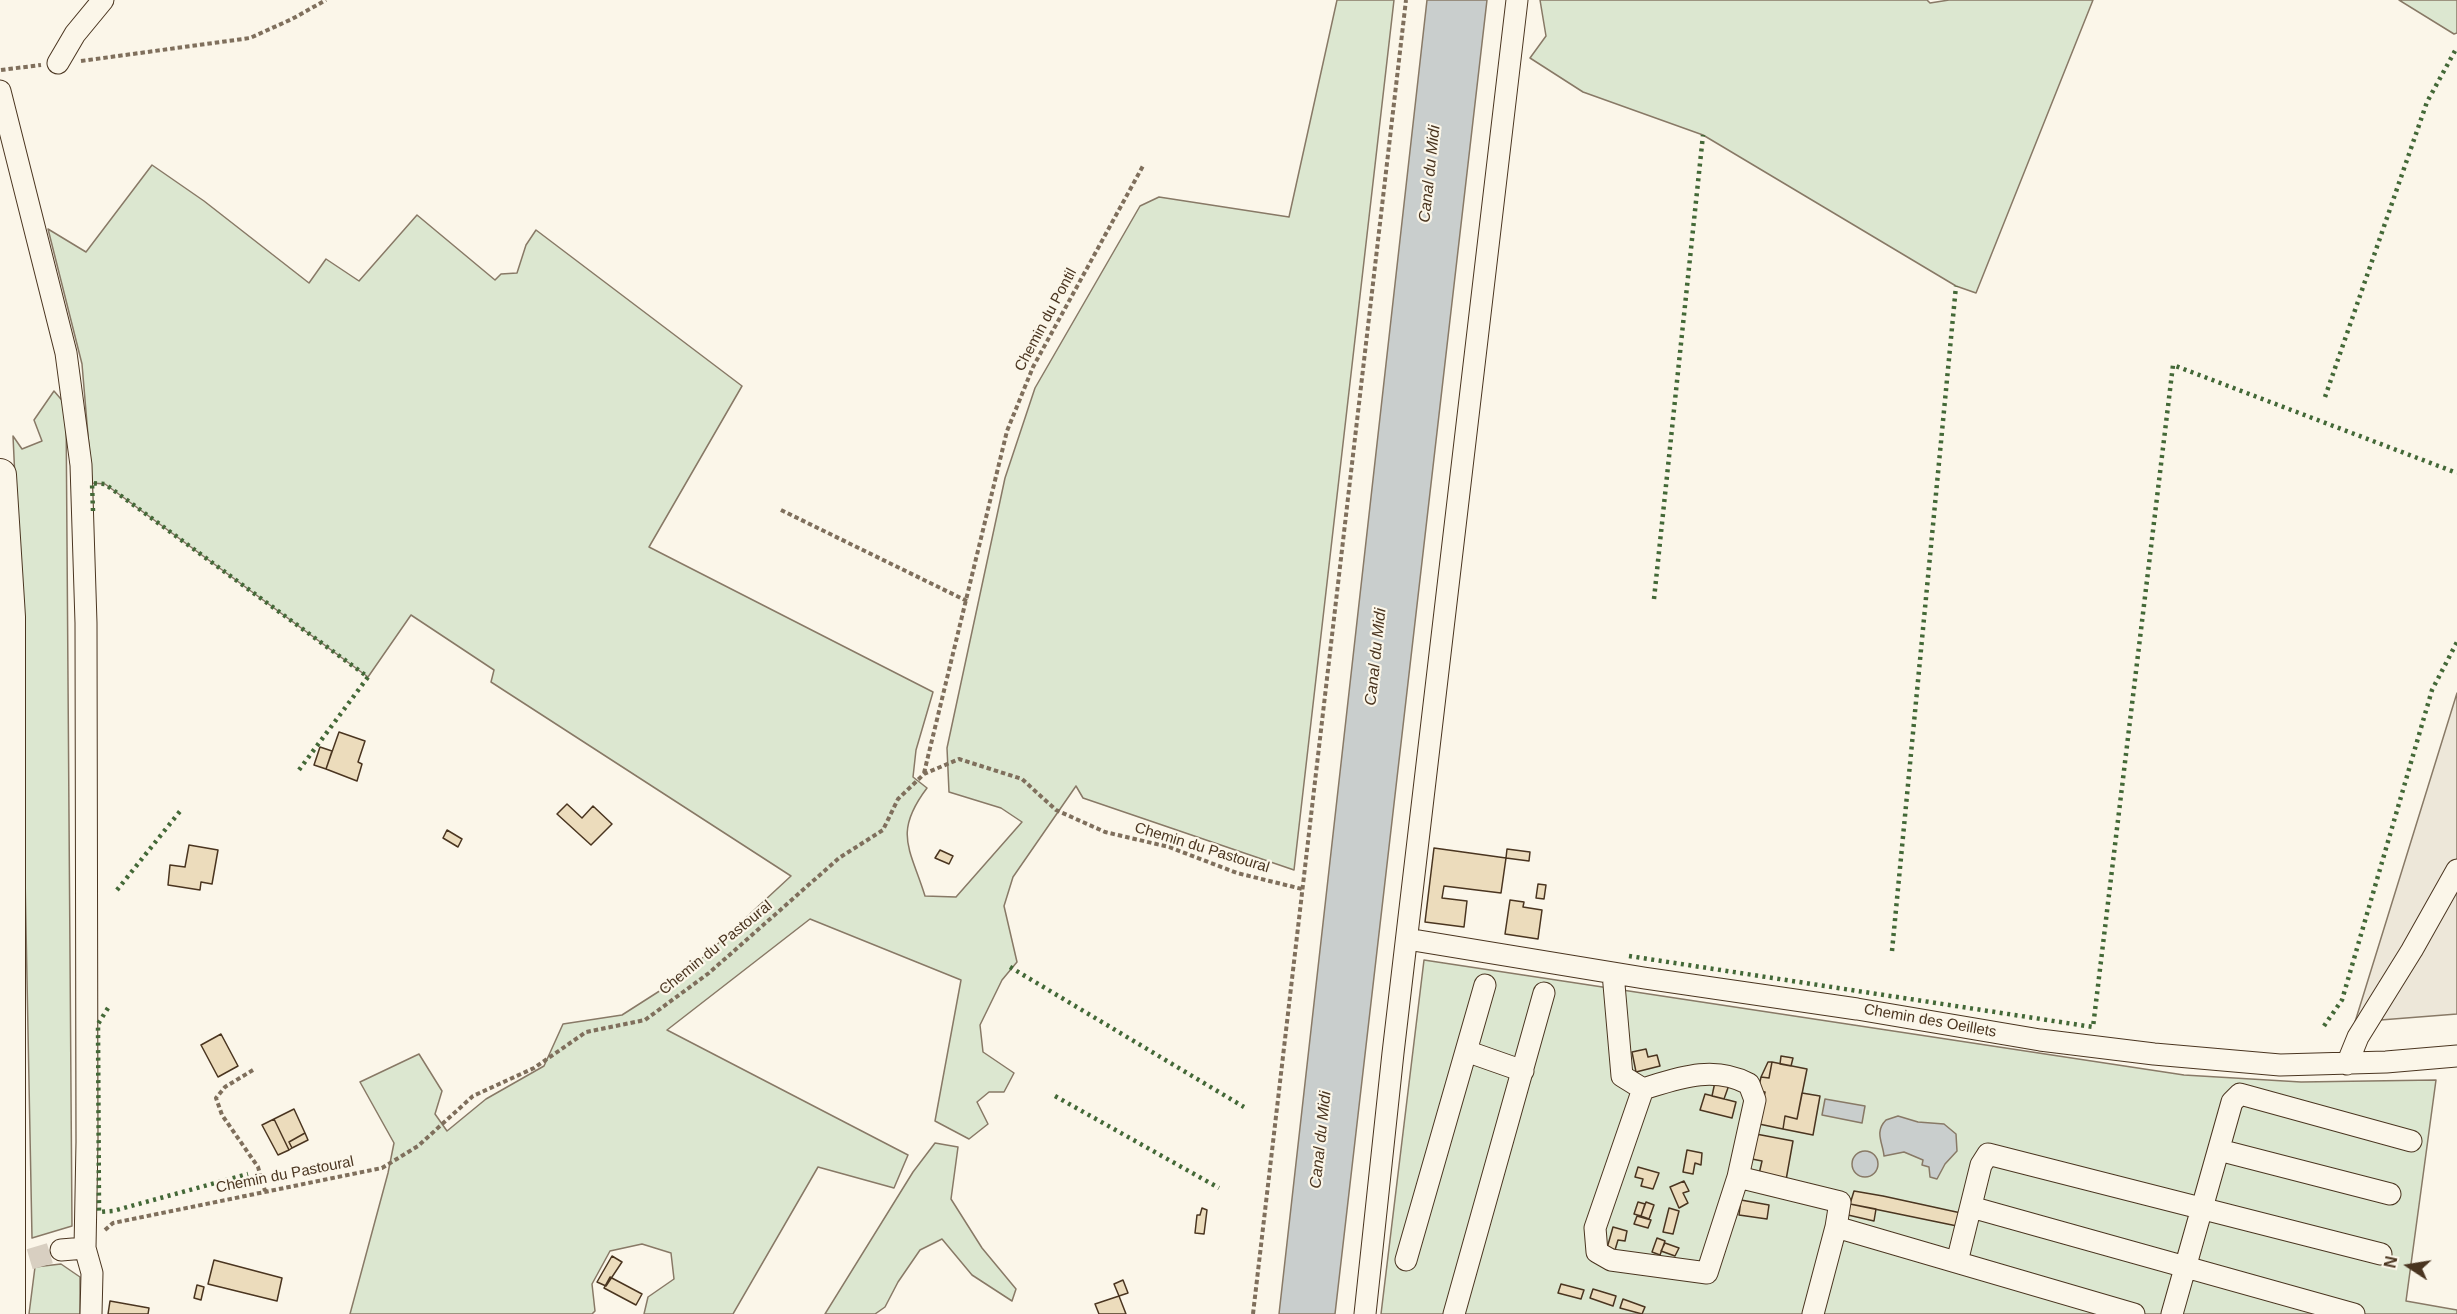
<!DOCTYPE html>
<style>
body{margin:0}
#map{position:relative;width:2457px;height:1314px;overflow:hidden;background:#fbf6e9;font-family:Helvetica,sans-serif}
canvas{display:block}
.north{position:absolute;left:2379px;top:1236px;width:60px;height:60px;-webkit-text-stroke:4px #fbf6e9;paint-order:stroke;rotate:282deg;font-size:16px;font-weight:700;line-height:24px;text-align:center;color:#4a3520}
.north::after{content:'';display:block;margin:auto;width:21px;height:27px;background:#4a3520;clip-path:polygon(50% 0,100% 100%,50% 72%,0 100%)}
</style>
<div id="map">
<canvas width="2457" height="1314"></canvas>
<div class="north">N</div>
</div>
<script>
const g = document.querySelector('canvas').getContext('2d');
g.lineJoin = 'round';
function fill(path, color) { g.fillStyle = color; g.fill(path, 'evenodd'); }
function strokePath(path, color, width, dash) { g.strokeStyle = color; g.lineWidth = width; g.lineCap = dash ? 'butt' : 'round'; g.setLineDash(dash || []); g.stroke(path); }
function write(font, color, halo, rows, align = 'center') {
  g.font = font + ' Helvetica,sans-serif'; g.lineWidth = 4.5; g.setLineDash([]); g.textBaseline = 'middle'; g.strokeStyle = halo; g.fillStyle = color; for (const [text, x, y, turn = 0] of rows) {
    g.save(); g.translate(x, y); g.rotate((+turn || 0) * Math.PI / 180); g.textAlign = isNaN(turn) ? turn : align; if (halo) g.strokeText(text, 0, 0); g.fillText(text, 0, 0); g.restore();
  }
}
const green = new Path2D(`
 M1337,0H1394L1294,870L1083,798L1076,786L1013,877L1004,906L1017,962L1002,980L980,1025L983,1052L1014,1073L1004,1092H989L977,1102L988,1124L969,1139L935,1121L961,980L810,919L667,1030L908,1155L894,1188L818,1167L733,1314H644L648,1297L674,1279L671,1253L642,1244L610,1251L592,1284L595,1311L592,1314H350L388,1173L394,1143L360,1082L419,1054L442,1091L435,1114L447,1131L486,1099L544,1066L563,1024L622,1015L683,976L791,876L491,682L494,670L411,615L368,677L105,484L92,483L82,364L48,229L86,252L152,165L204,201L309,283L326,259L359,281L417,215L495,280L501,274L517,273L526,245L536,230L742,386L649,547L933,692L916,750L913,777L927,788C893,833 910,848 925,896L956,897L1022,822L1001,808L949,792L947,748L1005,478L1035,388L1140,206L1159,197L1289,217Z
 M1540,0H1927L1930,3L1949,0H2093L1976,293L1956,286L1703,135L1583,92L1530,58L1546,36Z
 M2399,0H2457V33L2454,34Z
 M54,391L66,405L72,1226L32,1238L19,564L13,436L22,449L42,441L34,420Z
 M1424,960L2184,1075L2301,1082L2436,1080L2406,1301L2457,1310V1314H1381Z
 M935,1143L958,1147L951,1199L982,1248L1016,1289L1012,1301L972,1275L942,1239L920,1250L898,1282L885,1307L875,1314H825L913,1172Z
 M61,1264L80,1277V1314H29L35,1267Z`);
const parking = new Path2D(`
 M2457,693V1014L2355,1022Z`);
const water = new Path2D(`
 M1427,0H1487L1335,1314H1279Z
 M1825,1099L1865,1106L1862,1123L1822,1115Z
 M1898,1116L1918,1122L1944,1124L1956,1134L1957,1151L1945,1164L1937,1179L1930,1177L1929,1167L1922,1165L1923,1160L1904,1152L1884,1156C1883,1143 1874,1132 1886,1120Z
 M1852 1164a13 13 0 1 1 26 0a13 13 0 1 1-26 0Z`);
const building = new Path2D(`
 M339,732L365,741L358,762L362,764L357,781L326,769Z
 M320,747L332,751L326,769L314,765Z
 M567,804L582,818L593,806L612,824L591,845L557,814Z
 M447,830L462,839L458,847L443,838Z
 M189,845L218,850L212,884L201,882L200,890L168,885L170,865L185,867Z
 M1434,848L1506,858L1501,893L1444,886L1442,898L1467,901L1464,927L1425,922Z
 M1507,849L1530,852L1529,861L1506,858Z
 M940,850L953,856L949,864L935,858Z
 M1538,884L1546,885L1544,899L1536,898Z
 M1510,900L1524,902L1523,907L1542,910L1538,939L1505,934Z
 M221,1034L238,1066L218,1077L201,1045Z
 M1646,1049L1648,1057L1657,1055L1660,1066L1636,1072L1632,1052Z
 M1781,1056L1793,1058L1791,1066L1780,1064Z
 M1768,1062H1772L1769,1078L1761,1077Z
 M1772,1062L1807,1069L1797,1119L1785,1116L1783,1129L1759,1124L1765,1092L1758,1091L1761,1077L1769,1078Z
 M1715,1082L1729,1085L1724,1099L1712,1096Z
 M1802,1093L1820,1096L1813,1135L1783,1129L1785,1116L1797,1119Z
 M1705,1094L1736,1102L1732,1118L1700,1110Z
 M294,1109L305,1133L289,1142L292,1148L289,1150L274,1119Z
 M274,1119L289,1150L278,1155L262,1125Z
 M305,1133L308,1140L292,1148L289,1142Z
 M1756,1134L1793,1141L1786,1180L1759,1174L1762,1161L1752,1159Z
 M1687,1150L1702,1153L1701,1165L1695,1163L1693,1174L1683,1172Z
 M1638,1167L1659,1173L1653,1189L1641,1186L1643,1179L1635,1177Z
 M1684,1181L1689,1191L1683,1193L1688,1203L1679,1208L1670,1187Z
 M1854,1191L1883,1196L1961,1213L1957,1226L1850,1204Z
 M1741,1200L1769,1205L1767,1219L1739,1215Z
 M1638,1202L1645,1204L1641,1216L1634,1214Z
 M1646,1202L1654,1205L1649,1219L1641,1216Z
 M1850,1204L1876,1209L1874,1221L1848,1215Z
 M1202,1208L1207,1210L1204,1234L1195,1233L1197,1215H1200Z
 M1669,1208L1679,1211L1673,1234L1663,1232Z
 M1637,1216L1651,1220L1648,1228L1634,1224Z
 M1613,1227L1627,1231L1625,1241L1618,1240L1615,1250L1607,1248Z
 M1657,1238L1665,1241L1660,1255L1652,1252Z
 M1665,1243L1679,1248L1675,1256L1661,1251Z
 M612,1256L622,1262L606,1286L597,1282Z
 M214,1260L282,1278L277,1301L208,1284Z
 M610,1277L642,1294L636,1305L604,1288Z
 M1123,1280L1128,1293L1119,1296L1114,1284Z
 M1561,1284L1584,1290L1581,1299L1558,1293Z
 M197,1285L204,1287L201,1300L194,1298Z
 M1593,1289L1616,1296L1613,1306L1590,1298Z
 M1119,1296L1126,1314H1099L1095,1304Z
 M1623,1299L1645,1307L1642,1314L1620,1308Z
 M110,1301L149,1308L148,1314H108Z`);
const minorTunnel = new Path2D(`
 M0,1268L61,1250`);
const path = new Path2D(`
 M81,61L250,38L292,19L326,0
 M1,70L41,65
 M781,510L967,601
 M924,773L1007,431L1033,367L1144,164
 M253,1070L225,1087L216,1098L222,1115L258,1167L265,1191
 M105,1230L113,1223L382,1168L418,1146L473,1096L534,1068L586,1032L645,1020L709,973L839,858L883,830L898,799L924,774L959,759L1022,779L1056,810L1105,832L1169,847L1237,873L1302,889
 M1253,1314L1406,0`);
const minor = new Path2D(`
 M58,63L75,34L103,0
 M0,91L66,353L81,465L86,623L87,1142L85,1248
 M1407,939L1644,978L1857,1009L2040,1040L2154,1054L2280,1065L2386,1062L2457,1056
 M1613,973L1622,1076L1643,1089L1595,1228L1597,1252L1611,1260L1707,1273L1738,1177L1755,1100L1749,1084C1713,1065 1679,1078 1643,1089
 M1466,1051L1523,1071
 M2347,1064L2358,1037L2412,950L2457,870
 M2219,1150L2390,1194
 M1738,1177L1840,1202L1836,1227L2134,1314
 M1971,1207L2354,1314
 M61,1250L85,1248L92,1273L91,1314
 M1406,1260L1485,985
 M1957,1262L1981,1165L1988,1154L2381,1254
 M1365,1314L1393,1053L1517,0
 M1454,1314L1544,993
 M1813,1314L1836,1227
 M2172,1314L2232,1102L2240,1094L2411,1141`);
const highway = new Path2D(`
 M0,475L9,617V1314`);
const hedge = new Path2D(`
 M2325,397L2427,102L2456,49
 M93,511L92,483L105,484L368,677L299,770
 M1654,599L1703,135
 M117,890L181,810
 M1892,951L1956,286
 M1629,956L2093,1027L2173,365L2457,473
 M1010,967L1244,1107
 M108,1008L98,1024L99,1212L113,1211L248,1174
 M2324,1026L2342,1000L2432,690L2457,642
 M1055,1096L1219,1188`);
const streetNames = [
 ["Chemin du Pontil",1046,320,-62],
 ["Chemin du Pastoural",1202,848,17],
 ["Chemin du Pastoural",716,948,-39],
 ["Chemin des Oeillets",1930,1021,10],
 ["Chemin du Pastoural",285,1175,-11]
];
const waterNames = [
 ["Canal du Midi",1430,174,-84],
 ["Canal du Midi",1376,657,-84],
 ["Canal du Midi",1321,1140,-84]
];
fill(green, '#dce7d0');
strokePath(green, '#887966', 1.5);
fill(parking, '#ede7d9');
strokePath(parking, '#887966', 1.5);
fill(water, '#c9cecd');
strokePath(water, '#887966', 1.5);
fill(building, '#ecdcbc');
strokePath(building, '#4a3520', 1.5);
strokePath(minorTunnel, '#d8cfc1', 21, [21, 10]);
strokePath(minor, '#4a3520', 23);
strokePath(highway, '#4a3520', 34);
strokePath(path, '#7f6f5c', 4, [4.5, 3]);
strokePath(minor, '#fbf6e9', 21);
strokePath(highway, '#fbf6e9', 32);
strokePath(hedge, '#436837', 4.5, [3, 4.5]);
write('15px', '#4a3520', '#fbf6e9', streetNames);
write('italic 16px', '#4a3520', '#fbf6e9', waterNames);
</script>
